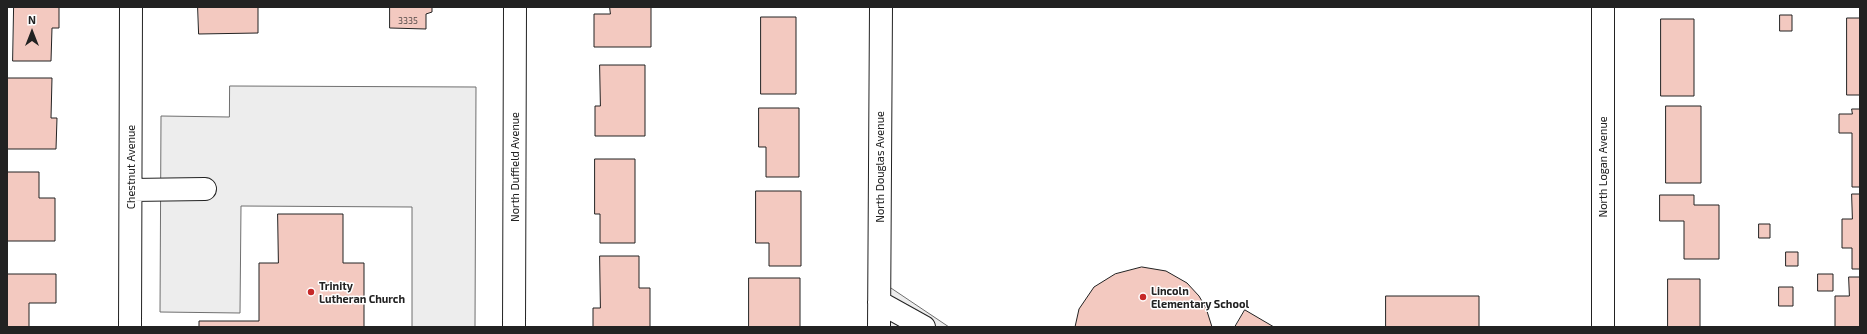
<!DOCTYPE html>
<style>
body{margin:0}
#map{position:relative;width:1867px;height:334px;overflow:hidden;background:#fff;font-family:"Exo 2",sans-serif}
canvas{display:block}
.frame{position:absolute;inset:0;border:8px solid #222;pointer-events:none}
.north{position:absolute;left:12px;top:12px;width:40px;height:40px;-webkit-text-stroke:3px #fff;paint-order:stroke;rotate:0deg;font-size:11px;font-weight:700;line-height:16px;text-align:center;color:#222}
.north::after{content:'';display:block;margin:auto;width:14px;height:18px;background:#222;clip-path:polygon(50% 0,100% 100%,50% 72%,0 100%)}
</style>
<div id="map">
<canvas width="1867" height="334"></canvas>
<div class="frame"></div>
<div class="north">N</div>
</div>
<script>
const g = document.querySelector('canvas').getContext('2d');
g.lineJoin = 'round';
function fill(path, color) { g.fillStyle = color; g.fill(path, 'evenodd'); }
function strokePath(path, color, width, dash) { g.strokeStyle = color; g.lineWidth = width; g.lineCap = dash ? 'butt' : 'round'; g.setLineDash(dash || []); g.stroke(path); }
function write(font, color, halo, rows, align = 'center') {
  g.font = font + ' "Exo 2",sans-serif'; g.lineWidth = 3; g.setLineDash([]); g.textBaseline = 'middle'; g.strokeStyle = halo; g.fillStyle = color; for (const [text, x, y, turn = 0] of rows) {
    g.save(); g.translate(x, y); g.rotate((+turn || 0) * Math.PI / 180); g.textAlign = isNaN(turn) ? turn : align; if (halo) g.strokeText(text, 0, 0); g.fillText(text, 0, 0); g.restore();
  }
}
const parking = new Path2D(`
 M230,86L476,87L475,327H412V207L241,206L240,313L160,312L161,116L229,117Z
 M879,280L949,327H879Z`);
const building = new Path2D(`
 M14,7H59V28H52L51,61H13Z
 M198,7H258V33L199,34Z
 M390,7H432V12L426,14V29L390,28Z
 M610,7H651V47H594V14H610Z
 M1780,15H1792V31H1780Z
 M761,17H796V94H761Z
 M1847,18H1860V95H1847Z
 M1661,19H1694V96H1661Z
 M600,65H645V136H595V106H600Z
 M7,78H52L51,118H57L56,149H7Z
 M1666,106H1701V183H1666Z
 M759,108H799V177H766V147H759Z
 M1852,109H1860V187H1852V133H1839V114H1852Z
 M595,159H635V243H600V214H595Z
 M7,172H39V198H55V241H7Z
 M756,191H801V266H769V243H756Z
 M1852,194H1860V269H1852V248H1842V219H1852Z
 M1660,195H1694V205H1719V259H1684V221H1660Z
 M278,214H343V263H364V327H199V321H259V263H278Z
 M1759,224H1770V238H1759Z
 M1786,252H1798V266H1786Z
 M600,256H639V288H650V327H593V308H600Z
 M1142,267L1166,271L1187,283L1199,296L1206,308L1212,327H1075L1079,309L1094,287L1115,274Z
 M7,274H56V303H29V327H7Z
 M1818,274H1833V291H1818Z
 M1849,277H1860V327H1835V296H1849Z
 M749,278H800V327H749Z
 M1668,279H1700V327H1668Z
 M1779,287H1793V306H1779Z
 M1386,296H1479V327H1386Z
 M1245,310L1274,327H1235Z`);
const minor = new Path2D(`
 M1603,7V327
 M131,190L205,189
 M879,302L924,327
 M130,327L131,7
 M514,327L515,7
 M879,327L881,7`);
const markers = [
 [311,292,4,"#c62828"],
 [1143,297,4,"#c62828"]
];
const numberNames = [
 ["3335",408,21]
];
const streetNames = [
 ["Chestnut Avenue",131,167,-90],
 ["North Duffield Avenue",515,167,-90],
 ["North Douglas Avenue",880,167,-90],
 ["North Logan Avenue",1603,167,-90]
];
const poiNames = [
 ["Trinity",319,286],
 ["Lutheran Church",319,299],
 ["Lincoln",1151,291],
 ["Elementary School",1151,304]
];
fill(parking, '#ededed');
strokePath(parking, '#6f6f6f', 1);
fill(building, '#f3c9c0');
strokePath(building, '#222', 1);
strokePath(minor, '#222', 24);
strokePath(minor, '#fff', 22);
for (const [x, y, r, color] of markers) { const dot = new Path2D(); dot.arc(x, y, r, 0, 2 * Math.PI); g.fillStyle = color; g.fill(dot); strokePath(dot, '#fff', 1.5); }
write('9px', '#564c4a', null, numberNames);
write('11px', '#222', '#fff', streetNames);
write('bold 11px', '#222', '#fff', poiNames, 'left');
</script>
